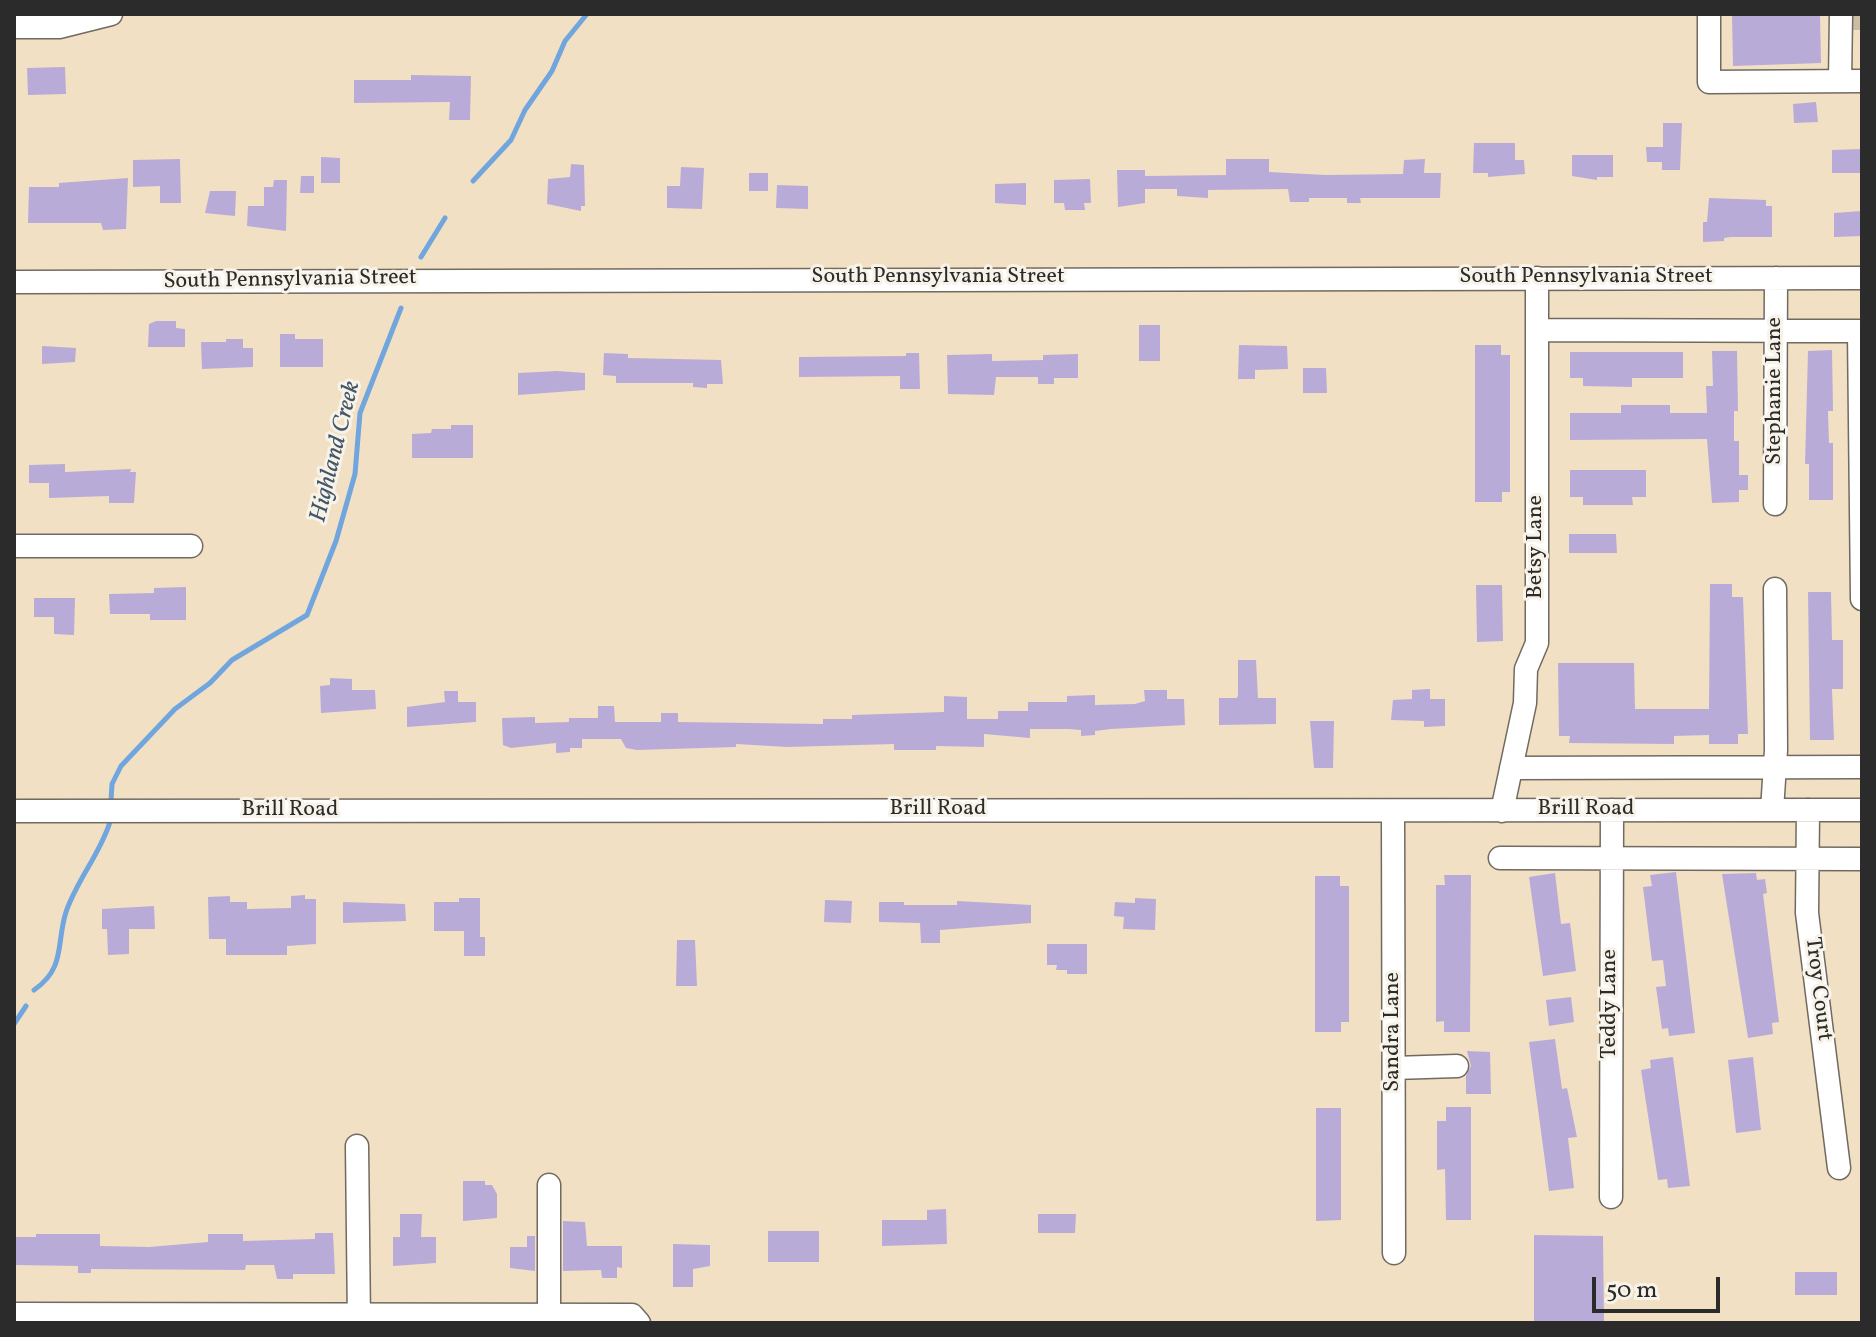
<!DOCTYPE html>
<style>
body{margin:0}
#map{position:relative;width:1876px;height:1337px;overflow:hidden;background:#f2e0c4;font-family:Vollkorn,serif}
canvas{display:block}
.frame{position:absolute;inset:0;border:16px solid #2b2b2b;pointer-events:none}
.scale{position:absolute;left:1592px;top:1277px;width:128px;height:36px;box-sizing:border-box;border:4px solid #2b2b2b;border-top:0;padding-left:10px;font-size:24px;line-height:28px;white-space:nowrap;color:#2b2b2b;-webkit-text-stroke:6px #f7f3e8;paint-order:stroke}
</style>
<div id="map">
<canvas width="1876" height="1337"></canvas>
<div class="frame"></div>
<div class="scale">50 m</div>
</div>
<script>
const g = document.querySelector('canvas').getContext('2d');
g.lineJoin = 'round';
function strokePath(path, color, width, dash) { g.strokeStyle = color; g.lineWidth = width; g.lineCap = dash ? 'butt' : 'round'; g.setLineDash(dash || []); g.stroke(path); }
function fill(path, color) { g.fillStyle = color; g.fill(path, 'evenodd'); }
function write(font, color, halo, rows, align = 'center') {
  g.font = font + ' Vollkorn,serif'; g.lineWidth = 6; g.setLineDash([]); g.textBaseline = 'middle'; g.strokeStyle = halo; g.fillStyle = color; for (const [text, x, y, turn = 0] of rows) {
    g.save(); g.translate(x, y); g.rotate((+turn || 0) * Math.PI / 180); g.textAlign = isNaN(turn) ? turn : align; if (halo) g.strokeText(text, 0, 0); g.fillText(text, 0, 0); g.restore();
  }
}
const stream = new Path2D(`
 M473,181L511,140L525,110L552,71L565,41L587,14
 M421,257L445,218
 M111,801L112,784L121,766L175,709L210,683L232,660L307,615L336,541L355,474L360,413L401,308
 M34,990C66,968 56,943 66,912C77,880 100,854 110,822
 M14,1024L26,1006`);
const building = new Path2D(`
 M1732,14H1820L1821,63L1733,66Z
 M65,67L66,94L28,95L27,68Z
 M411,75L471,76L470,120H449L450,102L354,103V80H411Z
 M1816,102L1818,122L1794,123L1793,104Z
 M1663,123H1682L1680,170H1662V162H1647L1646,147H1663Z
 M1474,143H1515V160H1524L1525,174L1488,177V173H1473Z
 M1862,149V173H1832V150Z
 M1572,155H1613V177H1597V180L1572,176Z
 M321,157L340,158V183H321Z
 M180,159L181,203H160V186L133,187V160Z
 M1226,159H1269V172L1326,175L1403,174L1404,160L1425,159L1424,173H1441L1440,198H1360L1361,203H1347V198H1309V202H1290L1288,189L1208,190V198L1177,196V189H1145V203L1118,207L1117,170H1145V176L1226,175Z
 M571,164L584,165L585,206H581V211L547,204L548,179L570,177Z
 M681,167L704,168L702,209L667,208V186H680Z
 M749,173H768V191H749Z
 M301,176H314V193H300Z
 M128,178L126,229L103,230L101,223H28L29,187H59V183Z
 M1090,179L1091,203H1084L1085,210H1065L1064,203H1054V180Z
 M274,180H287L286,231L247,226L248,206H264V187H273Z
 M1026,183V205L995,203V184Z
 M777,185L808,186V209L776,208Z
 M210,191H236L235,216L205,213Z
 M1709,198L1766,200V206H1772V237H1731L1724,238V241L1703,242V222H1707Z
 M1862,211V236L1834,237V213Z
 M156,321H176V328L185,329V347H148L149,324Z
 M1139,325H1160V361H1139Z
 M280,334H295V339H323V367H280Z
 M226,339H243V348H253V367L202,369L201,342H226Z
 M1239,345L1287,346L1288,369L1255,370V379H1238Z
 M1475,345H1501V355H1510V492H1502V502H1475Z
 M42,346L76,348L75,362L42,364Z
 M1832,350L1833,411H1828L1829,443H1833V500H1809V464H1805L1808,351Z
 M1712,351H1737L1738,411H1734V441H1739V475H1748V490H1739V502L1712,503L1707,439L1570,440V413H1621V405H1670V413H1707L1706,386H1713Z
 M1570,352H1683V378H1632V387L1583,386V378H1570Z
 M604,353L628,354V358L721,360L723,384H707V388L693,387V383H616V376L603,375Z
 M906,353H919L920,389H900V376L799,377V357L906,356Z
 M992,354V361L1043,360V355L1078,354V378H1054V384H1038V377H996L994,395L948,394L947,355Z
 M1303,368H1326L1327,393H1303Z
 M557,371L585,373V390L518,395V373Z
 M451,425H473V458H412V434L431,433L432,429H451Z
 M65,464V472L131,469L130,472H136L134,503H109V496L49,498V483H29V465Z
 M1570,470H1646V497H1632L1633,505H1583V497H1570Z
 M1569,534H1616L1617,553H1569Z
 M1710,584H1732V597H1743L1748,734H1738V744H1709V735L1674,736V744L1569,743L1570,736H1559L1558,663H1634L1635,709H1709Z
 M1476,585H1502L1503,641L1477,642Z
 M186,587V620H150V614H110L109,594L154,593V588Z
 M1808,592H1831L1832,640H1843V689H1832L1834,740H1810Z
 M34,598H75L74,635L54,634V617H34Z
 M1238,660H1256L1258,698H1276V724L1219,725V698H1237L1238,695Z
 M330,678L352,679V690H375L376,709L321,713L320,686L330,685Z
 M1430,689V699H1445V726L1424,727V721L1391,720L1393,700L1412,699V690Z
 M1144,690H1167V699H1184L1185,725L1111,729L1095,731V735L1081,736V730L1068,729H1030V738L984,734V747L936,746V750H894V744L787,747L736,744V747L637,750L626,748L621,739H582V748H570V752L556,753V743L511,748L503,745L502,718L535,717V723L569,722V718H598V706H614L615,722H661V713H678V722L823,724V719H852V715L944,712V696L967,697V719H998V711H1028V702H1067V696L1095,695V705L1135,704L1145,701Z
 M444,691H458V702H476V722L407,727V707L445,702Z
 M1310,721H1334L1333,768H1314Z
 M1676,872L1695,1033L1669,1036L1668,1028L1662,1029L1656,987L1666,986L1663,960L1652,961L1643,887L1652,886L1650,875Z
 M1555,873L1561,924L1570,923L1576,971L1543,976L1529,877Z
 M1756,873L1757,880L1765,879L1767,893L1763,894L1779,1022L1772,1023L1773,1034L1748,1038L1722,874Z
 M1444,875H1471L1470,1032H1444V1021L1436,1022V885H1445Z
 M1315,876H1340V886H1349V1022H1341V1032H1315Z
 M305,895V899H316V944L287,946V955H226V939H209L208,897L230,896V902H247V909L291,908V896Z
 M459,898H480V937H485V956H464V931H434V902H459Z
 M1135,898L1156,899L1155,930L1123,929L1124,917L1114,916L1115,902L1135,903Z
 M825,900L852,901L851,923L824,922Z
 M957,901L1031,905V923L940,930V943H921L920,923L879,922V902H904V905H957Z
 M343,902L405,904L406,921L343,923Z
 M154,906L155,929H129V954L108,955L107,929H102V909Z
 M677,940H695L697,986H676Z
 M1047,944H1087V974H1067V970H1056L1057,965H1047Z
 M1571,997L1574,1022L1549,1026L1546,1000Z
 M1555,1039L1562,1089L1567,1088L1577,1137L1568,1138L1574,1188L1549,1191L1529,1042Z
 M1467,1051L1490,1052L1491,1094H1466V1076L1471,1066Z
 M1673,1057L1690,1186L1668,1188L1667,1179L1658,1180L1641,1070L1651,1068L1650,1060Z
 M1753,1057L1761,1130L1736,1133L1728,1060Z
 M1446,1107H1471V1220H1446L1445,1169L1437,1170V1121H1446Z
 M1316,1108H1341V1220L1316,1221Z
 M463,1181H485V1185H492L497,1194V1218L463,1221Z
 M946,1209L947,1244L882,1246V1220H927V1210Z
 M400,1214H422L421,1237H436V1263L393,1266V1237H400Z
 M1038,1214H1076L1075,1233H1038Z
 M563,1221L585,1222L587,1246H622V1268L617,1267V1278H602L601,1270L563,1271Z
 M768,1231H819V1262H768Z
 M315,1233H333L335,1274H293V1279H277L274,1265H246L245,1270L91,1269V1273H78V1266L14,1265V1237H36V1234H100V1246L149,1247L208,1242V1234H243V1241L315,1239Z
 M1534,1235L1603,1236L1604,1323H1534Z
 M527,1236H535V1271L510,1268V1247H527Z
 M673,1244L710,1245V1266L693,1269V1287H673Z
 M1795,1272H1837V1295H1795Z`);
const minorTunnel = new Path2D(`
 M1851,19H1862`);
const minor = new Path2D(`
 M1709,14V82L1862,81
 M14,27H59L111,14
 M1840,81L1841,14
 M14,282L1862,278
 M1537,330L1859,331L1862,599
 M1775,504L1776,278
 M14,546H191
 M1511,768L1862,767
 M1772,810L1776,750L1775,589
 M1808,810L1807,913L1839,1168
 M14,811L1862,810
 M1393,811L1394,1253
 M1502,811L1525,703L1526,669L1537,643V278
 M1500,858L1862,859
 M1394,1068L1457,1066
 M357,1146L359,1323
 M1611,1197L1612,810
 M14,1314L632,1315L639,1323
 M549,1315V1185`);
const streetNames = [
 ["South Pennsylvania Street",938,278],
 ["South Pennsylvania Street",1586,278],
 ["South Pennsylvania Street",290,281,-1],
 ["Stephanie Lane",1776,391,-90],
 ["Betsy Lane",1537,547,-90],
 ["Brill Road",938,810],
 ["Brill Road",1586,810],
 ["Brill Road",290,811],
 ["Troy Court",1817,989,83],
 ["Teddy Lane",1611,1004,-90],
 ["Sandra Lane",1394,1032,-90]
];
const waterNames = [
 ["Highland Creek",337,452,-76]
];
strokePath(stream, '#70a6dd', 5);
fill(building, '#b9abd8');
strokePath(minorTunnel, '#cabca5', 22, [22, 11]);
strokePath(minor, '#716a61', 25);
strokePath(minor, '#fff', 22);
write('22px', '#2b2b2b', '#f7f3e8', streetNames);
write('italic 24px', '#435669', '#f7f3e8', waterNames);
</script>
